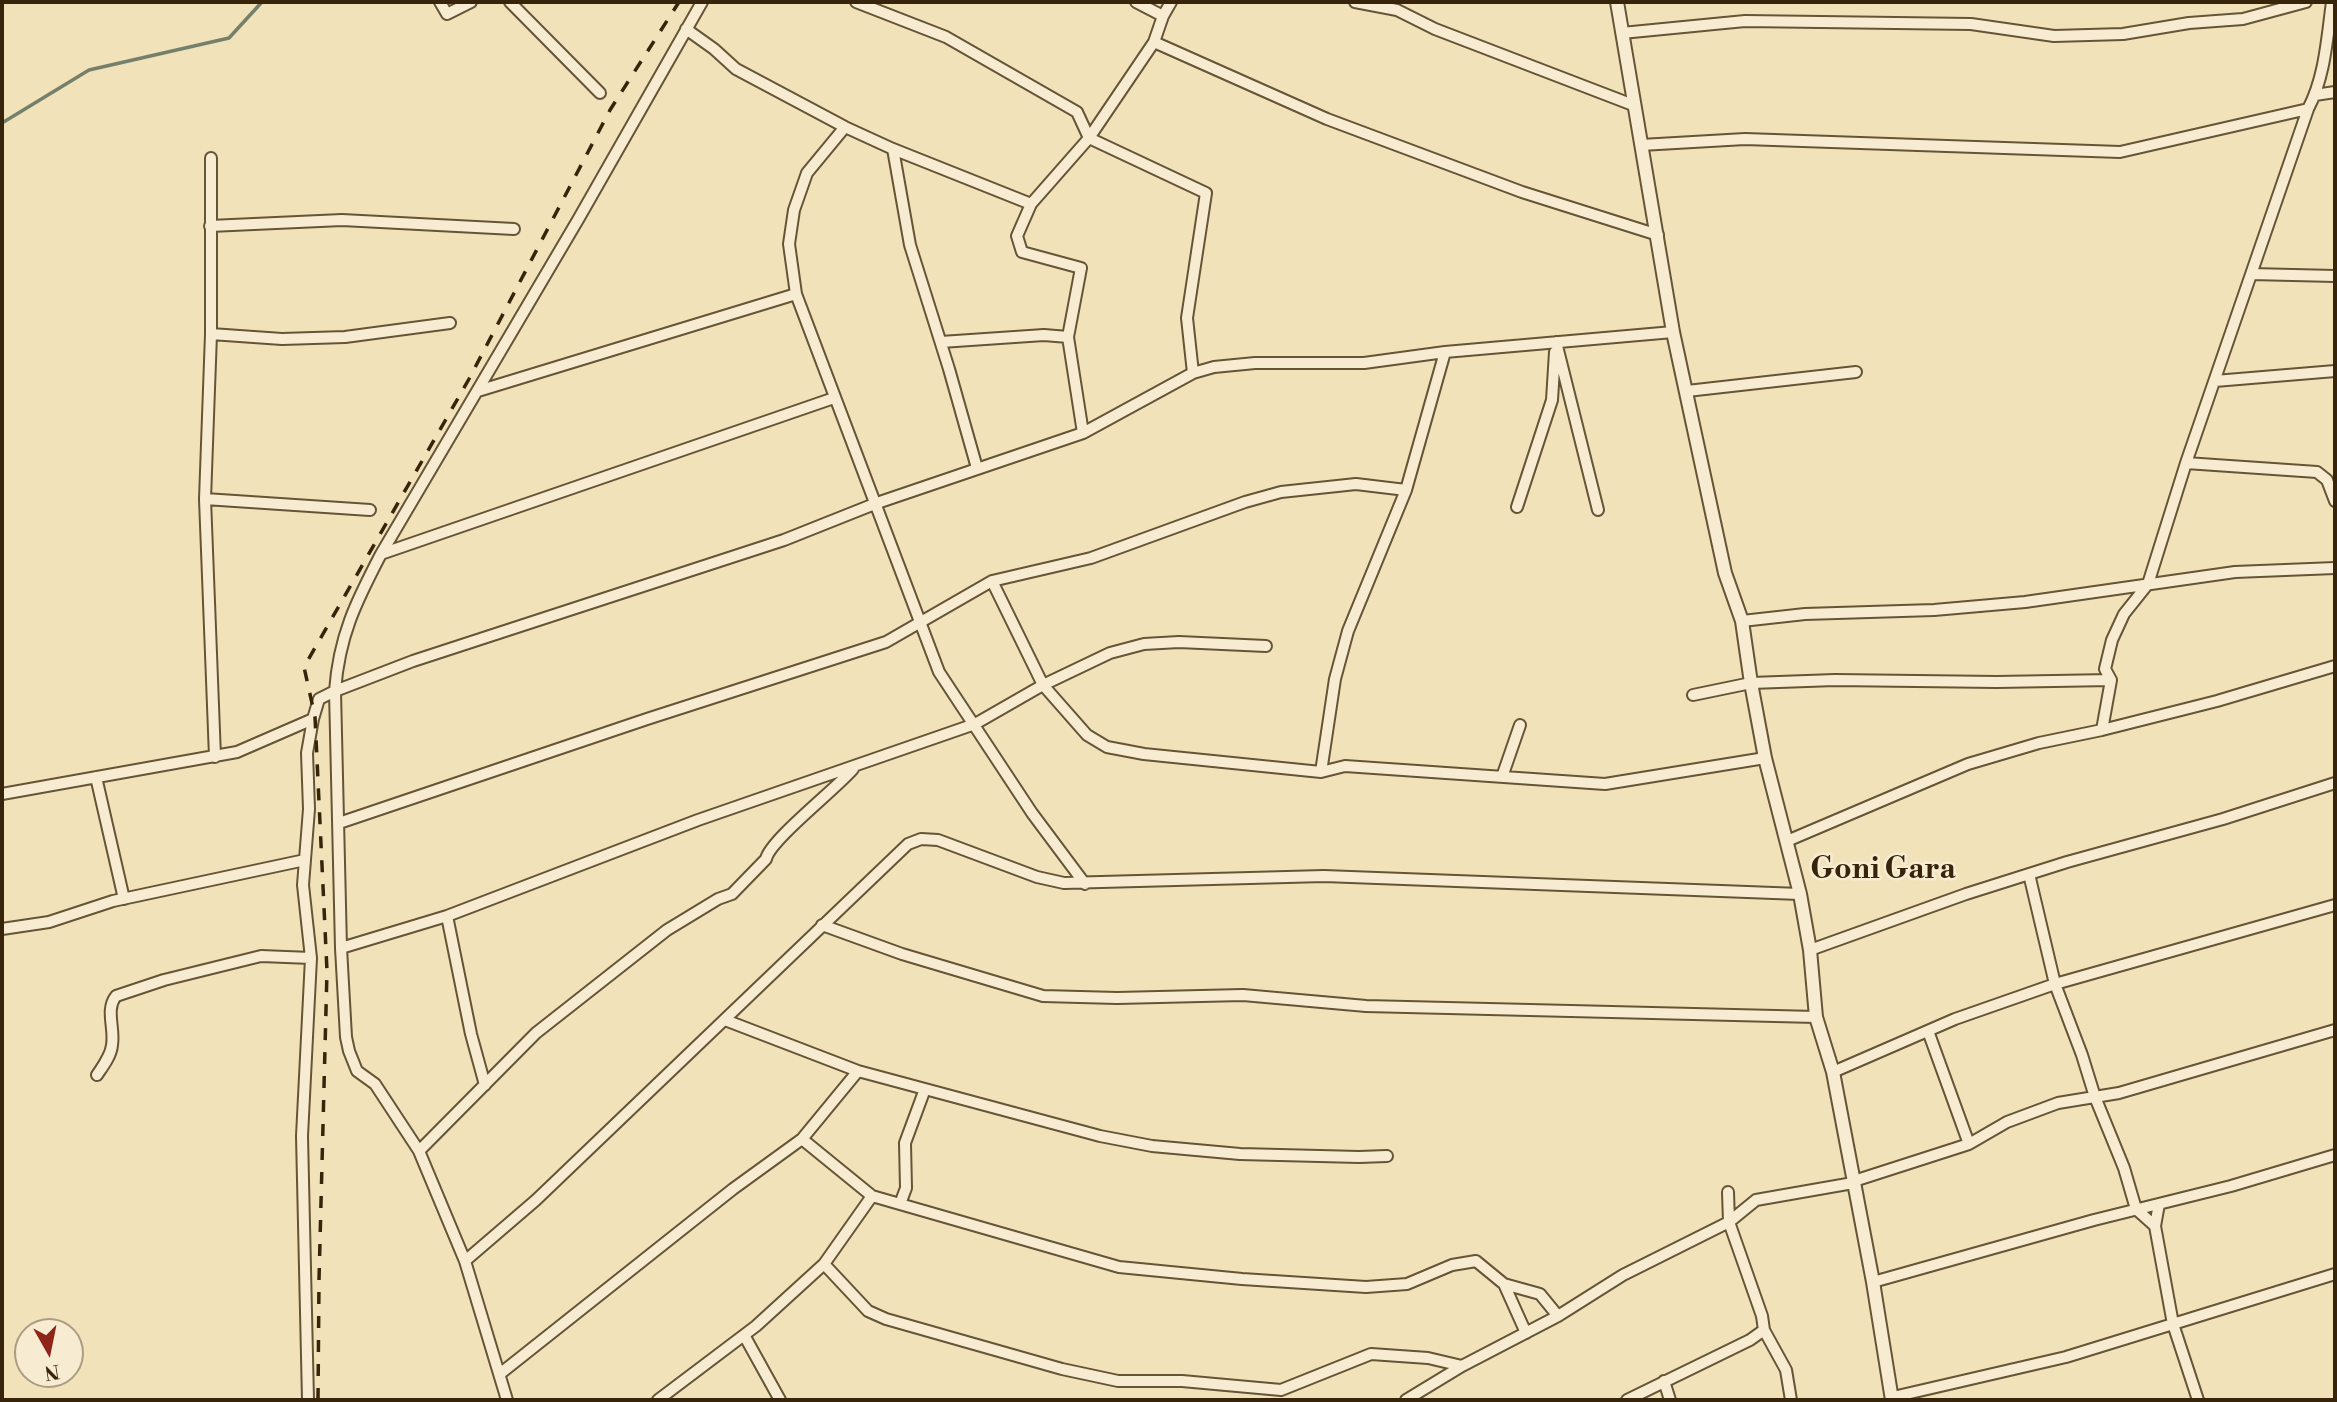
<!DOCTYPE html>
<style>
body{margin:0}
#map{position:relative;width:2337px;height:1402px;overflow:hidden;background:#f2e2b9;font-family:"Libre Bodoni",serif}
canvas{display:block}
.frame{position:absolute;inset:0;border:4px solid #38240b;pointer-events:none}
.north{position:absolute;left:14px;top:1318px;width:70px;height:70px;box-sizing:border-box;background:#f7ecd2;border:2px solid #ab9c82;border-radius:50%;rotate:171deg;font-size:19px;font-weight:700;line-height:28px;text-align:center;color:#38240b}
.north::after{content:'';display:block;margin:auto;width:24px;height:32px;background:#8f2418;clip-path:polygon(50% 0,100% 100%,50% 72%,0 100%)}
</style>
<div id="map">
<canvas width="2337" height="1402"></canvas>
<div class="frame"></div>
<div class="north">N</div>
</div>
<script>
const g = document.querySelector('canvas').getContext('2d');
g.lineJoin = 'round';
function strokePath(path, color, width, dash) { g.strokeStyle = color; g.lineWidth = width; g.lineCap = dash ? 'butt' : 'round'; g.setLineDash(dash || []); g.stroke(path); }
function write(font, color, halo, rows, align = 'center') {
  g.font = font + ' "Libre Bodoni",serif'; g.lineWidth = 5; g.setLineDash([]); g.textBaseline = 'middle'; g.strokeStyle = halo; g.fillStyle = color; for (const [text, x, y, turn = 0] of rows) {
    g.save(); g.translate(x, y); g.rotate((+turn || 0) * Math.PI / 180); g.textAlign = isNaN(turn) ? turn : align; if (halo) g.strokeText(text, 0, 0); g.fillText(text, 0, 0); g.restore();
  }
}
const stream = new Path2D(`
 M2,123L89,70L229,38L262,2`);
const minor = new Path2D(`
 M440,2L447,14L471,2
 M510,2L600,93
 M856,2L946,37L1077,112L1089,138L1206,193L1187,318L1193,373
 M1136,2L1163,16
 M1355,2L1397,10L1435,29L1633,105
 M686,29L714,49L736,69L845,127L893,149L1031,204
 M1622,33L1745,21L1971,24L2054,36L2123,34L2189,23L2243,19L2306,2
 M1154,42L1327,119L1522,192L1658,235
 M2315,95L2335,92
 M845,127L807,173L794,210L789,244L796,294L939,672L1032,813L1085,884
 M1641,145L1745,139L2120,152L2308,109
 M893,149L910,245L949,369L977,468
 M211,158V334L205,499L215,757
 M210,226L342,220L514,229
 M2251,274L2335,276
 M211,334L282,339L345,337L450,323
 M941,342L1044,335L1068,337
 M1556,342L1598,510
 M2215,381L2335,371
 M478,391L796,294
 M1687,391L1856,372
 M1083,433L1068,337L1081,268L1022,252L1017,236L1031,204L1089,138L1154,42L1163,16L1171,2
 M2186,463L2317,472L2327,480L2335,501
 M205,499L370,510
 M1517,507L1552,400L1555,352
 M381,554L834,398
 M992,581L1043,685L1087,735L1107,747L1144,754L1321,772L1345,766L1605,784L1765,758
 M1742,621L1805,614L1934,610L2025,602L2235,572L2335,568
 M1693,695L1751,683L1835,680L1997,682L2111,680
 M2102,730L2111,680L2105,669L2112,640L2124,614L2148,584L2186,463L2308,109C2325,77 2327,38 2332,2
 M1321,772L1335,679L1348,631L1406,490L1445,352
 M96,777L124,899
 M1502,777L1520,725
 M2,794L237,752L313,719L319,699L335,691L413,661L784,540L877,503L1083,433L1193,373L1214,367L1255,363H1364L1445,352L1673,332
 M339,823L647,719L886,642L992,581L1091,558L1245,502L1281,492L1356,484L1406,490
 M1787,841L1968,764L2039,743L2102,730L2217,701L2335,666
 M2029,874L2055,984L2082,1055L2095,1097L2124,1168L2136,1209L2155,1226
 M447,916L471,1034L485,1085
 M822,925L902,954L1043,996L1117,998L1243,995L1366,1006L1816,1017
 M2,929L49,922L113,901L305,860
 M341,948L447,916L698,820L975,724L1043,685L1110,653L1144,644L1179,642L1266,646
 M1810,950L1966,894L2067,862L2223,819L2335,783
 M725,1020L858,1071L1100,1136L1152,1146L1240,1154L1359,1157L1387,1156
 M1928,1031L1969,1144
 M1833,1072L1955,1019L2055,984L2335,905
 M97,1075C103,1066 111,1056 112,1045C115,1028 105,1010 116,996L164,980L261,956L311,958
 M802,1139L872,1196L1119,1267L1242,1279L1366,1287L1407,1284L1452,1265L1476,1261L1504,1284L1540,1294L1558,1316
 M419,1151L536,1033L667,930L718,899L732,894L766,859C770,840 836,789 853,769
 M1854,1181L1969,1144L2007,1122L2058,1103L2119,1093L2335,1030
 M1728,1192L1729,1222L1762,1316L1764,1330L1786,1370L1791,1400
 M900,1204L906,1188L905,1143L925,1089
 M2159,1204L2155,1226L2173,1324L2198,1400
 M465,1261L536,1200L908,844L921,839L938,840L1037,877L1064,883L1324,876L1800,894
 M824,1264L868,1311L886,1319L1062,1369L1118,1381H1182L1281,1390L1371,1354L1428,1358L1462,1366
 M1873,1282L2094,1220L2231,1186L2335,1155
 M1504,1284L1526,1333
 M744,1335L780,1400
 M501,1373L733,1189L802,1139L858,1071
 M1664,1381L1670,1400
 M1893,1397L2066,1357L2335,1274
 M308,1400L302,1136L311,958L303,885L309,809L307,753L313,719
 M507,1400L465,1261L419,1151L375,1084L357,1071L349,1051L346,1037L341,948L335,691C339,636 356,602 381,554L579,218L702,2
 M658,1400L756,1326L824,1264L872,1196
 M1406,1400L1462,1366L1558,1316L1623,1275L1729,1222L1756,1200L1853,1183
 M1627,1400L1750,1340L1764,1330`);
const tertiary = new Path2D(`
 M1617,2L1673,332L1725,573L1742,621L1751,683L1765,758L1800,894L1810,950L1816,1017L1833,1072L1873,1282L1892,1400`);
const rail = new Path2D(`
 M318,1400L319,1280L327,971L315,717L304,667L469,379L610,110L679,2`);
const quarterNames = [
 ["Goni Gara",1883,871]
];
strokePath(stream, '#74806c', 3.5);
strokePath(minor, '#665436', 14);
strokePath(tertiary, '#665436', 16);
strokePath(minor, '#f7ecd2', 10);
strokePath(tertiary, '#f7ecd2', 12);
strokePath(rail, '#38240b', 3.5, [12, 12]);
write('bold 30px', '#38240b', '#f7ecd2', quarterNames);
</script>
